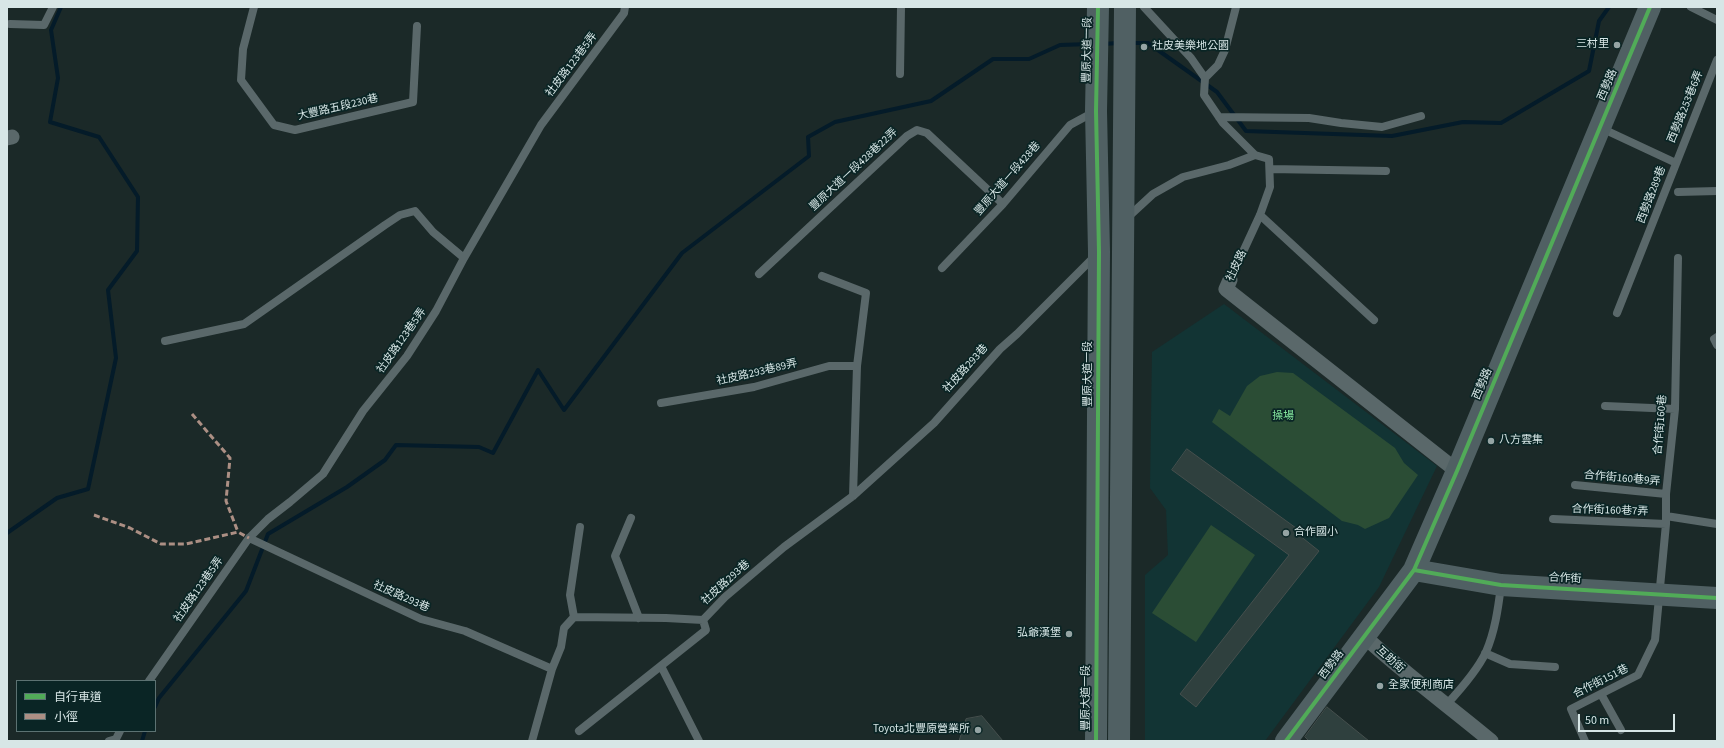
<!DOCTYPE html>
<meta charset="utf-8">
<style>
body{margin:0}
#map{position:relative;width:1724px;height:748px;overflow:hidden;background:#1b2928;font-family:"Source Sans 3","Noto Sans TC",sans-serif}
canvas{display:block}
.frame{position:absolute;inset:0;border:8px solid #d7e6e6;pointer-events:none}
.legend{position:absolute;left:16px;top:680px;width:140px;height:52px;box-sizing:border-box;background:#0a2525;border:1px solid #5c7272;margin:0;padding:5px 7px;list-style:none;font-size:12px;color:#d7e6e6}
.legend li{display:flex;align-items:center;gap:8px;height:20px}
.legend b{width:20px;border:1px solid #5c7272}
.scale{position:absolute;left:1578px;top:714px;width:97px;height:18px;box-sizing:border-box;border:2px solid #d7e6e6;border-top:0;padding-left:5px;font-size:12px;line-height:14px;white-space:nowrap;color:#d7e6e6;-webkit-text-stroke:3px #0a2525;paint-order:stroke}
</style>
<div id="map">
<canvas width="1724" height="748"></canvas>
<div class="frame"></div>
<ul class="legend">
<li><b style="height:5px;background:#51ab58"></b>自行車道</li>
<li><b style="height:5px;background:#ac8f84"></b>小徑</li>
</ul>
<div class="scale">50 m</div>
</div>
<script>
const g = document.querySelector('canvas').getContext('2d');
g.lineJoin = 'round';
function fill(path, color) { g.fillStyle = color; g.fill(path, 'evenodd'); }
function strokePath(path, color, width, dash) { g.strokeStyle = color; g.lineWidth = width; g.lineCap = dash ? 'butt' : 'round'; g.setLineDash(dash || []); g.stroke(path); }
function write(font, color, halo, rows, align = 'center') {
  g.font = font + ' "Source Sans 3","Noto Sans TC",sans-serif'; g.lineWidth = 3.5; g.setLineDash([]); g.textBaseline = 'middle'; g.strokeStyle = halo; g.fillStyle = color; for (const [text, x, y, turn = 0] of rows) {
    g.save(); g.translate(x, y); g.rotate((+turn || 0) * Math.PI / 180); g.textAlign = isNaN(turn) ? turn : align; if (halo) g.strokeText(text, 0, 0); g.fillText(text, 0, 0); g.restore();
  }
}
const built = new Path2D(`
 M1224,304L1437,466L1379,587L1265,741H1145V575L1168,555L1166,510L1150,488L1152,352Z`);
const green = new Path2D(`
 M1277,372L1293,373L1395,448L1404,463L1418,475L1389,518L1365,529L1358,525L1342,521L1212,422L1219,409L1230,416L1247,386L1260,376Z
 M1211,525L1255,555L1196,642L1152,613Z`);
const stream = new Path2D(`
 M1131,43H1148L1217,92L1246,131L1392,136L1463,122L1501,123L1589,71L1599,21L1609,7
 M1103,44L1118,43
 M7,533L57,498L88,489L116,358L108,290L137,251L138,197L99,137L50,122L58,78L51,30L61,7
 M155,707L159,698L246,591L268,534L347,487L385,460L396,445L479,447L493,453L538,370L564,410L682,253L809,156L808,137L835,122L931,101L993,59H1029L1060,45L1090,44
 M142,741L145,731`);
const building = new Path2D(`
 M1187,449L1296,528L1294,531L1319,551L1196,707L1180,694L1289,555L1172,470Z
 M1327,707L1369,741H1309L1305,737Z
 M982,716L1003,741H959L966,719Z`);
const lane = new Path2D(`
 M254,7L243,49L241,80L274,125L295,130L413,102L417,26
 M1144,7L1191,58L1205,78L1204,95L1223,123L1255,155L1269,159L1270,187L1260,215L1230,280
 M1691,7L1717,20
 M10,24L44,25L53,7
 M900,74L901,7
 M1205,78L1218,65L1225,50L1236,7
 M1219,117L1309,118L1341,123L1382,127L1421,116
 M1601,128L1676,163
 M1270,169L1386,171
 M1678,192L1717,191
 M1260,215L1374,320
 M1127,218L1153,194L1183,177L1229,165L1255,155
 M942,268L1003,204L1070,125L1094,112
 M759,274L907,136L917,130L927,133L1003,204
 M1617,313L1717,60
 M1717,337L1714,339L1717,345
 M165,341L244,324L385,225L400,215L415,211L433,232L464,258
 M661,403L754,387L829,366H857L866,293L822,276
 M1605,406L1675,409
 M1575,485L1666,494
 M853,496L857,366
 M1666,516L1717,524
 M631,518L615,556L639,618
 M1553,519L1666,524
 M249,538L421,619L465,631L552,669
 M574,617L570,595L580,527
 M1485,653L1510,664L1555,667
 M661,666L699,741
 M149,681L249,538L268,519L290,502L323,474L363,411L407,356L436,311L464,258L541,125L624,13L625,7
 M1601,694L1621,730
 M1447,704C1459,691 1478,669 1486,652C1495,631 1498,609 1501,586
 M579,731L706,630L703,620
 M109,741L116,739L120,731
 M532,741L552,669L561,647L564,628L574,617L666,618L703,620L725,597L784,547L853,496L934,423L1000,349L1017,334L1095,256
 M1585,741L1571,709L1638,675L1655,640L1666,524V494L1675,409L1678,258`);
const street = new Path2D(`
 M7,138L12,137
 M1230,280L1226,289L1457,471
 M1365,637C1405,674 1449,706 1491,741`);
const secondary = new Path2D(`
 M1414,570L1501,585L1717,598
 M1096,741L1099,252L1096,111L1098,7
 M1119,741L1125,7
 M1286,741L1414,570L1457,471L1650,7`);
const quiet = new Path2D(`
 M192,414L230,458L226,501L238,532
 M94,515L130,528L161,544H186L238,532L249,538`);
const cycleway = new Path2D(`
 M1414,570L1501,585L1717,598
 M1096,741L1099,252L1096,111L1098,7
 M1286,741L1414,570L1457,471L1650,7`);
const markers = [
 [1617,45,4,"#95a4a4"],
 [1144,47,4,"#95a4a4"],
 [1491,441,4,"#95a4a4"],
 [1286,533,4,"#95a4a4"],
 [1069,634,4,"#95a4a4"],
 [1380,686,4,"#95a4a4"],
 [978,730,4,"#95a4a4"]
];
const poiNames = [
 ["三村里",1609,45,"right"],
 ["社皮美樂地公園",1152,47],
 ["八方雲集",1499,441],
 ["合作國小",1294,533],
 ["弘爺漢堡",1061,634,"right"],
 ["全家便利商店",1388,686],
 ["Toyota北豐原營業所",970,730,"right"]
];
const streetNames = [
 ["豐原大道一段",1088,50,-89],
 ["社皮路123巷5弄",572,65,-53],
 ["西勢路",1608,85,-67],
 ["西勢路253巷6弄",1686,107,-68],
 ["大豐路五段230巷",338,108,-13],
 ["豐原大道一段428巷22弄",854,170,-43],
 ["豐原大道一段428巷",1008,179,-49],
 ["西勢路289巷",1652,195,-69],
 ["社皮路",1237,266,-65],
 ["社皮路123巷5弄",402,341,-55],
 ["社皮路293巷",966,369,-48],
 ["社皮路293巷89弄",757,373,-13],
 ["豐原大道一段",1089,374,-90],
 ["西勢路",1483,384,-67],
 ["合作街160巷",1661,425,-85],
 ["合作街160巷9弄",1622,479,5],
 ["合作街160巷7弄",1610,511,2],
 ["合作街",1565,579,3],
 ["社皮路293巷",726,583,-42],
 ["社皮路123巷5弄",199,590,-55],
 ["社皮路293巷",401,597,24],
 ["互助街",1390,660,41],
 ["西勢路",1332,665,-53],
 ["合作街151巷",1601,682,-27],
 ["豐原大道一段",1087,698,-90]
];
const parkNames = [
 ["操場",1283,417]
];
fill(built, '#123434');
fill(green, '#2b4d35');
strokePath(stream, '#041b29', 4);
fill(building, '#2f403e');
strokePath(building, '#454f4d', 1);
strokePath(lane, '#5a686a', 8);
strokePath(street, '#5a686a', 15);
strokePath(secondary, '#506063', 22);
strokePath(quiet, '#ac8f84', 3, [6, 3]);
strokePath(cycleway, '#51ab58', 4);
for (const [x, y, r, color] of markers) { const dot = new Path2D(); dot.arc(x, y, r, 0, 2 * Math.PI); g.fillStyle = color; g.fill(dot); strokePath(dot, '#0a2525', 1.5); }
write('11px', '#d7e6e6', '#0a2525', poiNames, 'left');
write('11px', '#d7e6e6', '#0a2525', streetNames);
write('11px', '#82e29b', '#0a2525', parkNames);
</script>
